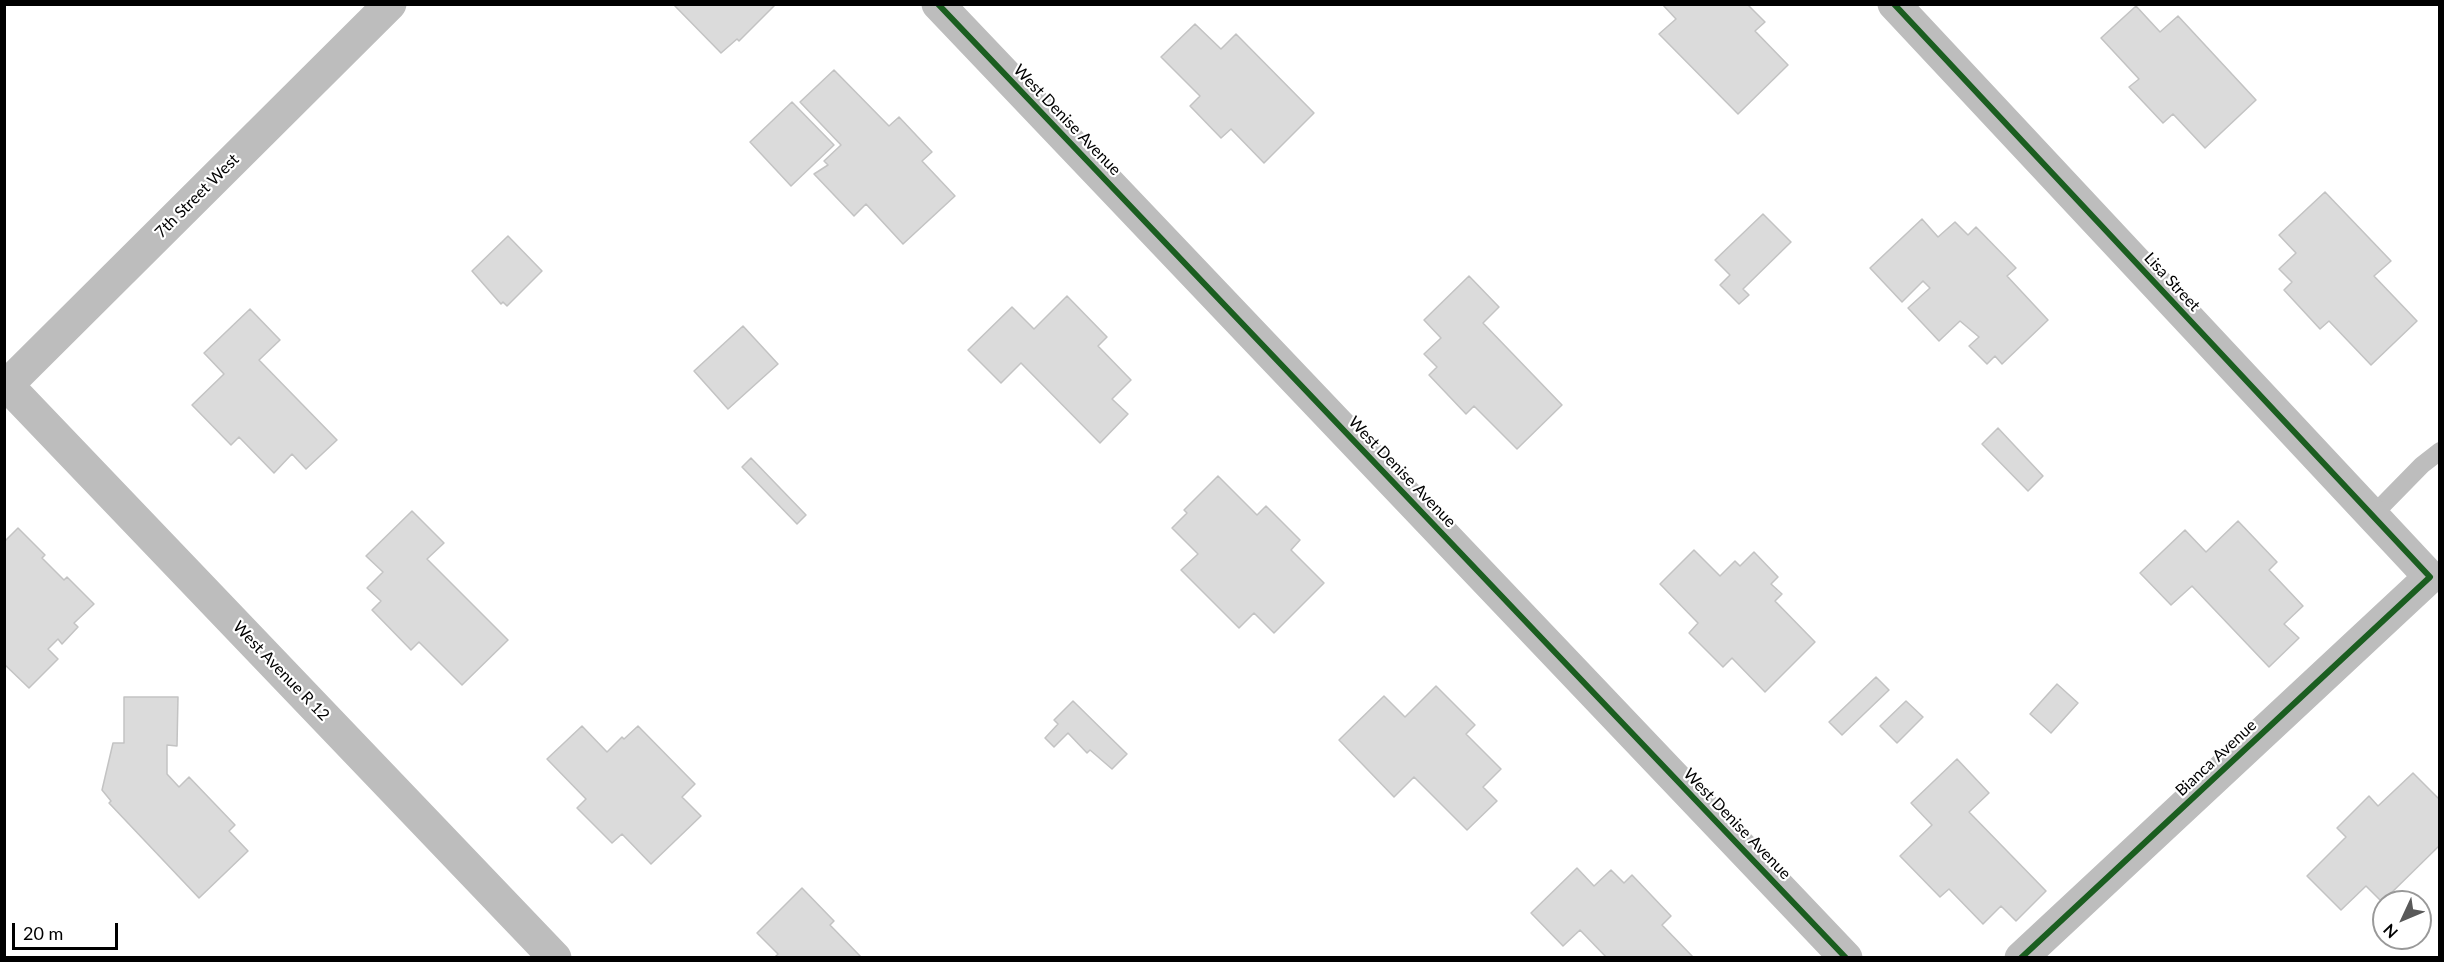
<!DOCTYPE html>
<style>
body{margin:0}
#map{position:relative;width:2444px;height:962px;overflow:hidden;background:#fff;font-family:Lato,sans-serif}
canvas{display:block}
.frame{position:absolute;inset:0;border:6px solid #000;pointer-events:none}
.north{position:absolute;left:2372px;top:890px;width:60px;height:60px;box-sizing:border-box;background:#fff;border:2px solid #999;border-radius:50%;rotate:226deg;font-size:16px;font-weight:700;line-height:24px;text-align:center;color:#000}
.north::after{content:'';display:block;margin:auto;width:21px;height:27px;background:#595959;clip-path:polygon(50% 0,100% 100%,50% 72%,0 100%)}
.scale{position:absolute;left:12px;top:923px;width:106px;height:27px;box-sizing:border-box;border:3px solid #000;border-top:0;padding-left:8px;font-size:18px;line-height:21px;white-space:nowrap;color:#000;-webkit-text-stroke:4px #fff;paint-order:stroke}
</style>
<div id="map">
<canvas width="2444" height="962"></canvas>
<div class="frame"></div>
<div class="north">N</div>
<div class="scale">20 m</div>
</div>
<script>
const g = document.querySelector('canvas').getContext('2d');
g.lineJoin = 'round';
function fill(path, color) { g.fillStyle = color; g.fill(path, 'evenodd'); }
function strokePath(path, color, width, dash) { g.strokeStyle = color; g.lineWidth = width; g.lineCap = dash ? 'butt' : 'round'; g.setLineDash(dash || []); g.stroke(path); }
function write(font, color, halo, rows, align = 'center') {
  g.font = font + ' Lato,sans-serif'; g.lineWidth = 4.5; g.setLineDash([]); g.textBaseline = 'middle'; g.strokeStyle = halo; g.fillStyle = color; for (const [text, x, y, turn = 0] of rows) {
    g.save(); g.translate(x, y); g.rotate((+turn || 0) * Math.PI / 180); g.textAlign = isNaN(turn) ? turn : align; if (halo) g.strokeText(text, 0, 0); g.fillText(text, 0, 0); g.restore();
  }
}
const building = new Path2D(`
 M673,4H776L739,41L737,39L721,53Z
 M1662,4H1747L1765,22L1755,31L1788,65L1738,114L1659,34L1676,19Z
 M2136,6L2160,32L2178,16L2256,100L2205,148L2173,114L2163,123L2129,87L2139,79L2101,38Z
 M1195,24L1221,49L1236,34L1314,113L1264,163L1231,129L1221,138L1190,106L1200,96L1161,57Z
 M834,70L889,126L899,117L932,152L922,161L955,196L903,244L866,204L854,216L814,174L828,165L824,161L841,145L800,102Z
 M792,102L834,145L791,186L750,142Z
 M2325,192L2391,261L2374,276L2417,321L2371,365L2329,321L2320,329L2284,290L2292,282L2279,269L2296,253L2279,235Z
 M1763,214L1791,242L1743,289L1749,295L1739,304L1720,285L1730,275L1715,260Z
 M1922,219L1938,237L1955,222L1968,235L1976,227L2016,268L2007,276L2048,320L2002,364L1995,356L1987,364L1969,346L1979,337L1960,321L1939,341L1908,308L1930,288L1923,281L1902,302L1870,268Z
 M508,236L542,271L507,306L503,302L501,304L472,271Z
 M1469,276L1499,307L1483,323L1562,405L1517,449L1474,406L1466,414L1429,375L1437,367L1424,354L1441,338L1424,320Z
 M1067,296L1107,337L1098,346L1131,380L1112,399L1128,414L1100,443L1021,363L1001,383L968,350L1012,307L1034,329Z
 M250,309L280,340L259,360L337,440L306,469L292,454L274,473L239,437L231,445L192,405L224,374L204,353Z
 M743,326L778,364L728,409L694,371Z
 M1998,428L2043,476L2028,491L1982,444Z
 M751,458L806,515L797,524L742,467Z
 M1218,476L1257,515L1266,506L1300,540L1291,550L1324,583L1274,633L1254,613L1239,628L1181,570L1198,554L1172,528L1187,513L1184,510Z
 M412,511L444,543L427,559L508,640L462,685L419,642L411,650L372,610L381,601L367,588L383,572L366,556Z
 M2238,521L2277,562L2269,570L2303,606L2284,624L2299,638L2269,667L2192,586L2171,605L2140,573L2185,530L2206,552Z
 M18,528L45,555L42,558L64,580L67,577L94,604L74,623L78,627L62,644L58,639L48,649L58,659L29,688L4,664V542Z
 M1694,550L1720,576L1735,561L1740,566L1754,552L1778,577L1771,584L1782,594L1775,601L1815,642L1765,692L1732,658L1723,667L1689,633L1698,623L1660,584Z
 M1876,677L1889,690L1842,735L1829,722Z
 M2057,684L2078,703L2051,733L2030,714Z
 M1436,686L1475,725L1466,734L1501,769L1483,787L1497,801L1467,830L1414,777L1394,797L1339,740L1384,696L1405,717Z
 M124,697H178L177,746L167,745V774L179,787L189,777L235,825L229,831L248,851L199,898L109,803L111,801L102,790L113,743H124Z
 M1073,701L1127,754L1112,769L1090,750L1087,753L1068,733L1054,747L1045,738L1058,724L1054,720Z
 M1906,701L1923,717L1897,743L1880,726Z
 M582,726L607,752L622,737L624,739L638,726L695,784L682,797L701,816L651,864L622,834L612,843L577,808L586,799L547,759Z
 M1957,759L1989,793L1969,812L2046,891L2016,921L2001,906L1983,924L1949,889L1940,897L1900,856L1932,825L1911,803Z
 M2413,773L2440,800V845L2382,902L2366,886L2341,910L2307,876L2346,837L2337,828L2369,796L2378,806Z
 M1577,868L1594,886L1611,870L1624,883L1632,875L1671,916L1662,925L1694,958H1607L1580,930L1563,946L1531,913Z
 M802,888L834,921L830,925L862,958H774L778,954L757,933Z`);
const service = new Path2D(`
 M2372,516L2422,465L2440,451`);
const minor = new Path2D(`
 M938,4L1846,958
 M1894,4L2430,577L2021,958
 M4,382L555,958
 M4,388L390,4`);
const cycleway = new Path2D(`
 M938,4L1846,958
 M1894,4L2430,577L2021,958`);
const streetNames = [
 ["West Denise Avenue",1067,120,46],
 ["7th Street West",197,196,-45],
 ["Lisa Street",2172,282,47],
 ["West Denise Avenue",1402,472,46],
 ["West Avenue R 12",281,671,46],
 ["Bianca Avenue",2216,758,-43],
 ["West Denise Avenue",1737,824,46]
];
fill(building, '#dbdbdb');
strokePath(building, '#c3c3c3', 1.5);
strokePath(service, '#bdbdbd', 18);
strokePath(minor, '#bdbdbd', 33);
strokePath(cycleway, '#1b5e20', 6);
write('16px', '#000', '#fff', streetNames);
</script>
